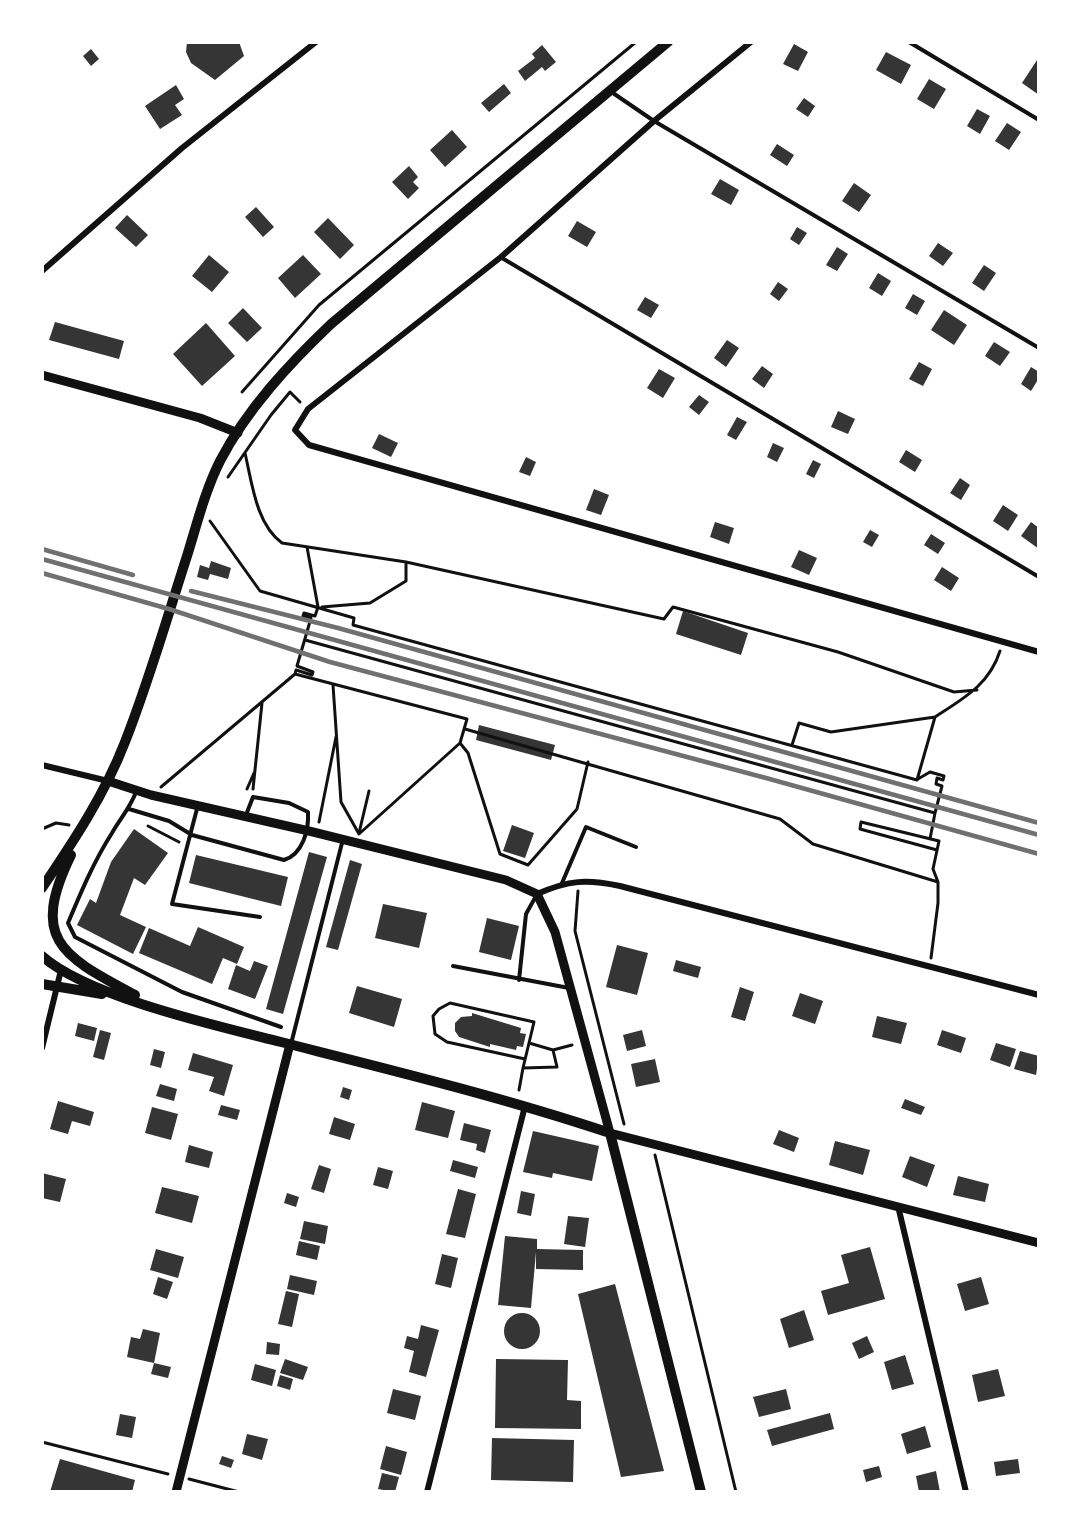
<!DOCTYPE html>
<style>
body{margin:0}
#map{position:relative;width:1081px;height:1534px;overflow:hidden;background:#fff;font-family:Inter,sans-serif}
canvas{display:block}
.frame{position:absolute;inset:0;border:44px solid #fff;pointer-events:none}
</style>
<div id="map">
<canvas width="1081" height="1534"></canvas>
<div class="frame"></div>
</div>
<script>
const g = document.querySelector('canvas').getContext('2d');
g.lineJoin = 'round';
function fill(path, color) { g.fillStyle = color; g.fill(path, 'evenodd'); }
function strokePath(path, color, width, dash) { g.strokeStyle = color; g.lineWidth = width; g.lineCap = dash ? 'butt' : 'round'; g.setLineDash(dash || []); g.stroke(path); }
const building = new Path2D(`
 M187,42H239L244,56L215,80L191,63L186,52Z
 M794,44L808,52L798,71L783,64Z
 M542,45L556,62L545,71L542,67L525,81L518,71L535,58L532,54Z
 M91,49L99,59L91,66L83,56Z
 M886,52L911,65L901,84L876,70Z
 M1039,57V95L1022,83Z
 M929,79L946,89L934,109L917,99Z
 M504,84L511,93L489,112L481,103Z
 M176,85L184,99L175,105L182,115L160,129L145,106Z
 M804,98L815,106L808,117L796,109Z
 M977,109L990,116L980,134L967,126Z
 M1007,123L1021,132L1009,150L995,141Z
 M452,130L467,147L445,167L430,150Z
 M777,144L794,155L787,166L770,155Z
 M409,166L418,177L413,182L419,188L408,199L392,182Z
 M720,179L739,190L731,205L711,194Z
 M854,183L871,195L859,212L842,201Z
 M256,207L274,227L263,237L245,217Z
 M127,215L148,235L136,247L115,228Z
 M328,218L354,245L340,259L314,232Z
 M577,221L596,232L587,247L568,236Z
 M797,227L807,233L799,245L790,239Z
 M938,243L953,253L943,266L929,256Z
 M837,247L848,254L837,271L826,265Z
 M209,255L229,272L212,292L192,276Z
 M303,255L321,274L295,298L278,278Z
 M984,265L996,273L984,291L972,283Z
 M878,273L891,281L882,296L869,288Z
 M778,282L788,289L779,301L770,294Z
 M913,294L925,301L917,315L905,308Z
 M645,297L659,305L651,318L637,310Z
 M243,308L262,328L247,342L228,323Z
 M944,310L967,325L954,345L931,330Z
 M55,322L124,341L119,359L49,340Z
 M206,323L235,356L202,386L173,354Z
 M727,340L739,348L726,367L714,358Z
 M994,342L1010,352L1000,366L985,356Z
 M919,362L932,369L923,386L909,379Z
 M762,366L773,374L764,388L752,379Z
 M1031,367L1039,372V378L1031,391L1021,384Z
 M659,369L675,378L663,398L647,388Z
 M699,395L709,402L699,415L689,407Z
 M838,411L855,419L848,434L831,427Z
 M737,417L747,422L736,440L727,435Z
 M379,434L398,443L391,457L372,448Z
 M773,443L784,448L777,462L767,457Z
 M906,450L922,460L915,472L899,462Z
 M526,457L536,462L530,476L519,472Z
 M813,460L821,464L814,478L806,474Z
 M960,478L970,485L961,500L950,493Z
 M594,489L609,495L601,515L586,510Z
 M1003,505L1018,515L1008,531L993,521Z
 M715,522L734,528L729,544L710,537Z
 M1031,522L1039,528V549L1021,536Z
 M870,530L879,535L872,547L863,542Z
 M931,534L945,543L938,554L924,545Z
 M799,550L817,558L809,575L791,567Z
 M211,561L231,568L228,579L210,574L208,580L197,577L200,565L209,568Z
 M942,567L959,578L951,591L934,580Z
 M683,611L748,633L741,655L676,634Z
 M479,725L555,745L551,760L476,740Z
 M512,825L534,833L525,858L503,851Z
 M134,829L168,853L145,885L134,878L120,915L146,927L133,954L77,925L90,899L96,903L111,862Z
 M309,852L327,857L283,1014L266,1009Z
 M196,855L288,877L281,906L189,883Z
 M350,860L362,864L338,950L326,947Z
 M383,904L427,913L419,948L375,938Z
 M487,918L519,926L511,960L479,952Z
 M198,927L244,947L237,964L223,958L212,984L139,953L149,928L190,946Z
 M617,945L648,953L637,995L606,987Z
 M676,960L701,967L698,978L673,971Z
 M254,961L268,966L255,999L228,989L236,965L250,971Z
 M357,986L402,999L394,1027L349,1013Z
 M740,987L754,992L745,1021L731,1017Z
 M800,993L823,1001L815,1024L792,1016Z
 M472,1013L521,1028L520,1033L526,1034L523,1047L517,1046L516,1050L490,1044V1047L459,1037L455,1031V1023L461,1017L472,1016Z
 M877,1016L907,1023L901,1044L872,1037Z
 M78,1023L97,1028L94,1041L75,1036Z
 M100,1030L111,1033L104,1060L93,1057Z
 M642,1030L646,1046L627,1051L623,1035Z
 M942,1030L966,1038L961,1053L937,1045Z
 M996,1043L1016,1049L1010,1067L990,1060Z
 M154,1049L165,1052L161,1068L150,1065Z
 M1020,1051L1039,1056L1036,1075L1014,1069Z
 M193,1053L233,1065L224,1096L209,1091L214,1077L188,1070Z
 M655,1059L660,1082L636,1087L631,1064Z
 M160,1084L177,1089L174,1101L156,1096Z
 M343,1087L352,1090L349,1100L340,1097Z
 M905,1099L925,1107L921,1115L901,1108Z
 M58,1101L94,1112L90,1126L72,1121L68,1134L50,1129Z
 M422,1102L455,1111L448,1138L415,1130Z
 M221,1105L240,1110L237,1120L218,1115Z
 M152,1107L178,1114L171,1140L145,1133Z
 M334,1117L355,1124L350,1140L329,1134Z
 M464,1123L491,1130L485,1153L476,1150L477,1144L460,1140Z
 M779,1130L799,1138L794,1152L773,1144Z
 M533,1131L599,1146L592,1181L553,1173L552,1178L523,1172Z
 M835,1141L870,1150L863,1175L829,1165Z
 M189,1145L213,1152L209,1168L185,1162Z
 M910,1156L935,1165L927,1187L902,1177Z
 M453,1160L478,1167L475,1178L450,1171Z
 M319,1165L331,1169L324,1193L311,1189Z
 M378,1167L393,1171L388,1189L373,1185Z
 M42,1173L66,1179L60,1202L42,1198Z
 M958,1176L989,1184L985,1202L953,1195Z
 M162,1187L199,1196L192,1223L155,1213Z
 M458,1189L476,1194L465,1238L446,1234Z
 M521,1191L535,1194L531,1216L517,1213Z
 M287,1193L299,1197L296,1207L284,1203Z
 M568,1216L589,1218L585,1247L564,1244Z
 M304,1221L328,1226L325,1244L300,1239Z
 M505,1236L537,1239V1249L583,1250V1270L536,1269V1252L531,1308L498,1305Z
 M299,1241L320,1246L317,1260L296,1255Z
 M870,1247L885,1299L828,1315L821,1291L849,1283L841,1255Z
 M156,1249L184,1257L178,1278L150,1270Z
 M442,1254L458,1258L451,1288L435,1284Z
 M290,1275L317,1281L314,1295L287,1289Z
 M158,1277L173,1282L167,1299L153,1294Z
 M981,1277L989,1304L965,1311L957,1284Z
 M615,1284L664,1471L621,1477L578,1294Z
 M286,1291L299,1294L292,1327L278,1324Z
 M804,1310L814,1340L789,1348L780,1319Z
 M504 1331a18 18 0 1 1 36 0a18 18 0 1 1-36 0Z
 M421,1325L439,1330L426,1377L409,1372L414,1351L404,1348L407,1336L418,1339Z
 M143,1329L160,1333L154,1363L127,1357L131,1337L140,1339Z
 M867,1336L874,1352L859,1359L852,1343Z
 M267,1342L280,1344L279,1355L266,1354Z
 M905,1355L914,1384L892,1390L884,1362Z
 M285,1359L308,1367L303,1380L280,1373Z
 M496,1359L568,1360L567,1400L581,1401V1429L495,1428Z
 M154,1363L171,1367L168,1378L151,1374Z
 M255,1364L276,1370L272,1386L251,1380Z
 M998,1369L1005,1396L978,1402L972,1375Z
 M280,1375L293,1379L290,1390L277,1386Z
 M393,1389L421,1396L415,1420L387,1413Z
 M786,1389L791,1409L759,1417L753,1397Z
 M830,1413L834,1429L772,1446L767,1430Z
 M120,1414L136,1417L132,1438L116,1435Z
 M925,1426L931,1447L907,1454L901,1434Z
 M247,1434L268,1439L262,1460L242,1454Z
 M492,1438L574,1440L573,1482L491,1480Z
 M386,1446L407,1452L401,1475L380,1469Z
 M222,1456L234,1460L231,1468L219,1464Z
 M60,1459L135,1480L132,1492H50Z
 M1018,1459L1020,1473L996,1476L994,1462Z
 M879,1466L882,1477L866,1482L863,1470Z
 M936,1471L940,1492H919L916,1476Z
 M382,1473L399,1477L395,1492L378,1489Z`);
const path = new Path2D(`
 M242,392L319,305L636,42
 M245,453C252,483 256,524 282,543L406,562
 M228,477L271,415L290,392L300,402
 M210,521L260,591L354,618L353,625L917,780L935,717C964,698 989,685 1000,651
 M307,547L318,607L315,616L304,613L303,616L311,618L297,666L313,672L312,675L296,670L295,674L467,719L460,743L359,834L341,802L333,685
 M322,607L370,603L406,581V562L664,619L673,607L838,652L954,692L977,690
 M305,640L935,813L942,786L936,784L937,778L943,780L944,776L930,772L918,779
 M465,729L780,819L813,844L938,882
 M460,743L468,753L500,854L528,865L577,809L588,762
 M792,745L799,723L831,732L935,717
 M161,787L295,674
 M247,789L254,773
 M253,789L262,703
 M319,822L336,737
 M148,826L179,842
 M42,829L56,823L69,825
 M359,833L369,791
 M930,839L935,813
 M578,891L575,931L624,1124
 M931,958L938,903V882L933,869L939,841L861,822L860,829L937,850
 M525,1059L447,1042L435,1034L433,1016L439,1009L450,1003L534,1022L529,1043
 M523,1068L529,1043L553,1050
 M519,1090L523,1068L557,1067L553,1050L572,1045
 M655,1155L736,1492
 M42,1442L168,1474
 M189,1479L239,1492`);
const service = new Path2D(`
 M909,42L1039,120
 M610,91L654,121L1039,348
 M502,258L1039,577
 M136,792C130,808 120,819 112,833C94,861 81,892 68,923L75,937L182,992L281,1027
 M198,805L172,904L260,917
 M129,809L169,821L192,835L284,860C303,854 309,830 308,812L289,803L253,797L246,815
 M562,883L586,827L636,847
 M453,966L569,988
 M519,980L526,914L536,896
 M291,1044L343,839`);
const minor = new Path2D(`
 M751,42L654,121L501,257L308,409L295,430L309,445L1039,652
 M42,271L182,148L316,42
 M42,765L108,781
 M537,894C569,880 586,879 620,886L1039,995
 M42,1048L61,970
 M898,1206L966,1492
 M427,1492L525,1106`);
const tertiary = new Path2D(`
 M42,375L200,418L238,433
 M108,781L151,795L309,831L506,880L537,894L555,932L610,1133L1039,1243
 M176,1492L290,1044`);
const secondary = new Path2D(`
 M71,855C29,941 63,956 135,995
 M42,888C73,842 105,794 125,742C149,681 167,618 187,556C197,524 205,491 220,461C247,409 289,364 331,324L668,42
 M42,956C88,997 218,1026 281,1042C391,1070 502,1097 610,1133L701,1492
 M42,984L102,994`);
const rail = new Path2D(`
 M42,549L133,575
 M42,559L1039,835
 M42,573L169,609L330,662L766,778L1039,854
 M191,591L338,628L1039,823`);
fill(building, '#353535');
strokePath(path, '#111', 3);
strokePath(service, '#111', 4);
strokePath(minor, '#111', 6);
strokePath(tertiary, '#111', 9);
strokePath(secondary, '#111', 10);
strokePath(rail, '#707070', 4.5);
</script>
